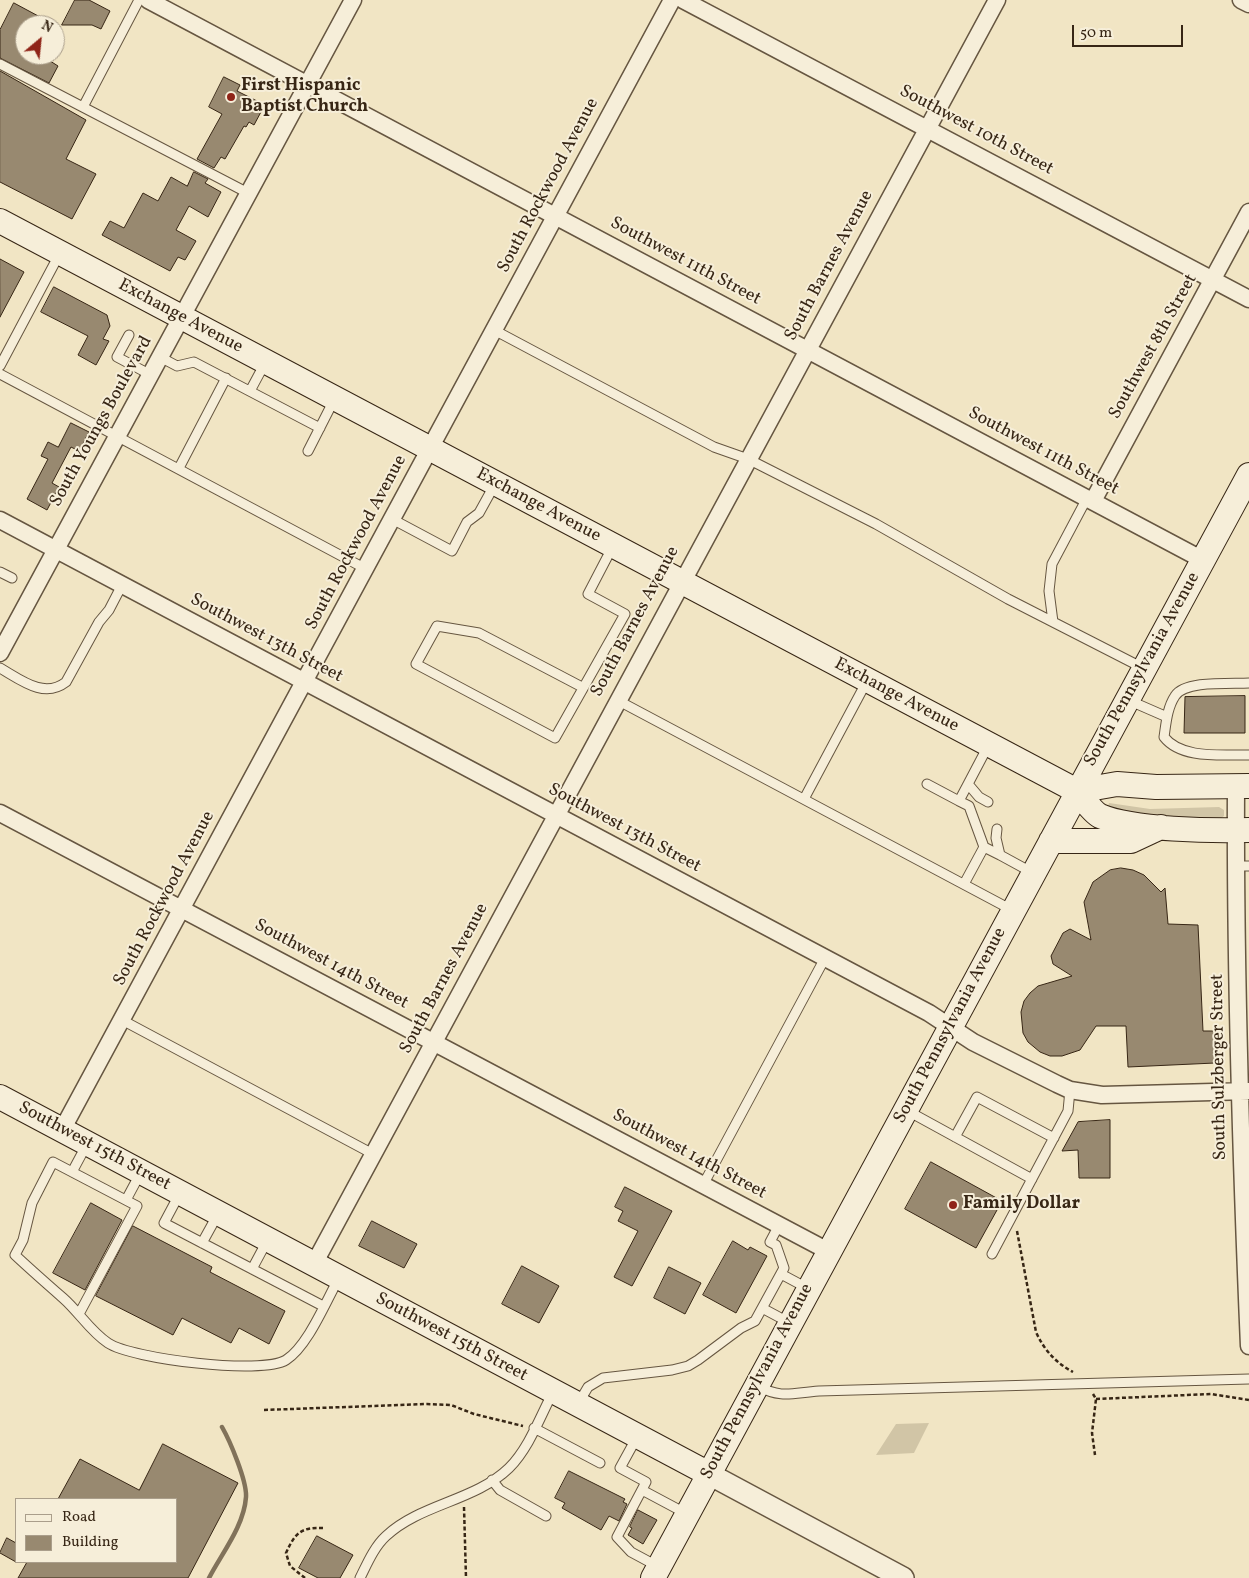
<!DOCTYPE html>
<style>
body{margin:0}
#map{position:relative;width:1249px;height:1578px;overflow:hidden;background:#f1e5c4;font-family:Vollkorn,serif}
canvas{display:block}
.legend{position:absolute;left:15px;top:1498px;width:162px;height:65px;box-sizing:border-box;background:#f6eed9;border:1px solid #aa9e8b;margin:0;padding:6px 9px;list-style:none;font-size:15px;color:#372615}
.legend li{display:flex;align-items:center;gap:10px;height:25px}
.legend b{width:25px;border:1px solid #aa9e8b}
.north{position:absolute;left:15px;top:15px;width:50px;height:50px;box-sizing:border-box;background:#f6eed9;border:1px solid #aa9e8b;border-radius:50%;rotate:28deg;font-size:14px;font-weight:700;line-height:20px;text-align:center;color:#372615}
.north::after{content:'';display:block;margin:auto;width:18px;height:22px;background:#8f2418;clip-path:polygon(50% 0,100% 100%,50% 72%,0 100%)}
.scale{position:absolute;left:1072px;top:25px;width:111px;height:22px;box-sizing:border-box;border:2px solid #372615;border-top:0;padding-left:6px;font-size:15px;line-height:18px;white-space:nowrap;color:#372615;-webkit-text-stroke:4px #f6eed9;paint-order:stroke}
</style>
<div id="map">
<canvas width="1249" height="1578"></canvas>
<ul class="legend">
<li><b style="height:6px;background:#f6eed9"></b>Road</li>
<li><b style="height:14px;background:#988970"></b>Building</li>
</ul>
<div class="north">N</div>
<div class="scale">50 m</div>
</div>
<script>
const g = document.querySelector('canvas').getContext('2d');
g.lineJoin = 'round';
function fill(path, color) { g.fillStyle = color; g.fill(path, 'evenodd'); }
function strokePath(path, color, width, dash) { g.strokeStyle = color; g.lineWidth = width; g.lineCap = dash ? 'butt' : 'round'; g.setLineDash(dash || []); g.stroke(path); }
function write(font, color, halo, rows, align = 'center') {
  g.font = font + ' Vollkorn,serif'; g.lineWidth = 4; g.setLineDash([]); g.textBaseline = 'middle'; g.strokeStyle = halo; g.fillStyle = color; for (const [text, x, y, turn = 0] of rows) {
    g.save(); g.translate(x, y); g.rotate((+turn || 0) * Math.PI / 180); g.textAlign = isNaN(turn) ? turn : align; if (halo) g.strokeText(text, 0, 0); g.fillText(text, 0, 0); g.restore();
  }
}
const green = new Path2D(`
 M1109,803L1150,809L1219,807L1224,810V816L1220,819C1183,819 1143,820 1108,806Z
 M929,1423L914,1453L876,1455L896,1424Z`);
const stream = new Path2D(`
 M209,1578C222,1553 244,1526 246,1497C247,1481 230,1441 222,1427`);
const building = new Path2D(`
 M75,0H89L110,11L101,29L92,25H62Z
 M14,3L55,25H25V55H49L47,59L58,66L49,83L0,58V30Z
 M0,71L86,120L66,159L96,174L72,219L0,182Z
 M224,77L240,85L237,91L259,102L256,107L262,110L254,125L249,122L246,127L244,126L225,159L221,157L214,168L197,159L222,114L209,107Z
 M194,172L208,179L205,183L221,192L208,217L189,206L176,230L196,241L185,260L178,257L170,271L102,235L110,221L124,228L143,193L158,201L171,177L187,186Z
 M0,259L24,272L0,317Z
 M54,287L107,315L110,326L103,339L109,341L96,365L78,355L88,336L41,312Z
 M71,423L89,432L79,451L71,447L52,483L59,487L47,510L27,499L48,459L41,456L48,442L58,447Z
 M1245,696V733H1184L1185,697Z
 M1121,868L1133,870L1144,875L1161,892L1165,888L1168,924L1198,925L1203,1031H1215V1063L1128,1067L1126,1026H1096L1080,1050L1062,1056H1050L1040,1052L1028,1042L1023,1033L1021,1012L1024,1001L1030,993L1038,986L1072,976L1053,964L1051,956L1063,933L1070,929L1091,940L1084,902L1093,882L1110,870Z
 M1110,1120V1178H1079L1078,1150L1062,1151L1078,1122Z
 M931,1162L1002,1201L976,1248L905,1209Z
 M625,1187L672,1211L632,1286L614,1277L638,1231L618,1221L623,1211L615,1207Z
 M91,1203L122,1220L85,1290L53,1273Z
 M372,1221L417,1244L404,1268L359,1246Z
 M133,1226L212,1267L210,1272L285,1311L269,1344L239,1328L231,1343L182,1318L173,1335L96,1296Z
 M733,1241L748,1250L750,1247L767,1256L736,1313L703,1295Z
 M522,1266L559,1286L539,1323L502,1304Z
 M669,1267L701,1283L685,1314L654,1298Z
 M163,1444L238,1483L188,1578H18L27,1562H176V1499H58L80,1459L139,1490Z
 M569,1471L625,1499L623,1502L627,1504L619,1521L609,1516L601,1530L562,1508L565,1503L555,1498Z
 M638,1510L657,1520L643,1544L628,1535L632,1528L630,1527Z
 M317,1536L353,1555L340,1578H318L299,1568Z
 M7,1538L16,1543V1562L0,1553Z`);
const path = new Path2D(`
 M1017,1231L1036,1332C1044,1350 1056,1363 1073,1372
 M1093,1394L1096,1399L1092,1433L1095,1455
 M1096,1399L1211,1394L1249,1400
 M264,1410L427,1404L451,1405L474,1414L523,1426
 M464,1507L466,1578
 M305,1578L290,1566L286,1553C295,1533 301,1527 323,1528`);
const service = new Path2D(`
 M0,64L248,193
 M83,107L139,0
 M494,330L714,447L748,459L876,524L1008,599L1143,668
 M129,335L117,357L151,375
 M160,357L177,366L194,362L320,428
 M0,366L60,253
 M0,374L366,569
 M250,391L265,363
 M308,451L334,400
 M179,468L226,378
 M392,519L452,551L467,522L479,513L495,484
 M0,572L12,578
 M1053,622L1049,591L1052,564L1087,498
 M0,668C21,680 44,699 66,682L99,622L109,610L122,585
 M1249,683C1231,684 1185,680 1175,696C1167,708 1166,724 1164,737C1182,760 1223,754 1249,755
 M582,687L479,633L437,626L416,664L555,738L625,614L588,594L613,546
 M617,700L1012,910
 M1128,700L1167,717
 M927,784L959,801L968,784
 M804,799L867,681
 M959,801L969,806L984,847L1000,855
 M988,802L979,797L968,784L988,746
 M997,829L996,838L1000,855L1033,873
 M1236,866H1249
 M964,884L984,847
 M122,1020L373,1154
 M906,1110L1032,1179
 M955,1137L977,1097L1054,1138
 M72,1172L87,1144
 M703,1185L825,958
 M180,1193L164,1223L323,1306
 M126,1200L141,1172
 M202,1243L218,1214
 M992,1254L1068,1111L1070,1090
 M252,1269L267,1241
 M781,1274L809,1289
 M762,1308L790,1323
 M79,1314L137,1206L53,1162L32,1203L23,1240L15,1255C31,1270 47,1284 63,1298C79,1312 90,1331 108,1343C132,1359 262,1375 286,1360C308,1346 326,1301 339,1278
 M757,1386C783,1399 791,1393 819,1391L1249,1379
 M578,1404L588,1387L603,1378L672,1370L688,1366L698,1360L741,1328L755,1321L784,1268L776,1245L770,1242L779,1225
 M534,1428L600,1463
 M637,1437L620,1468L646,1482L617,1537L631,1552L657,1566
 M492,1480L500,1490L546,1516
 M642,1490L687,1514
 M360,1578C367,1564 374,1547 386,1536C420,1504 475,1501 509,1468C529,1448 540,1417 553,1392`);
const minor = new Path2D(`
 M148,0L1203,560
 M683,0L1249,299
 M1241,0L1249,4
 M1093,501L1249,212
 M0,520L929,1013L973,1042L1057,1084L1070,1090L1102,1095L1249,1091
 M0,653L353,0
 M1236,787C1235,973 1241,1159 1249,1346
 M0,813L828,1251
 M62,1130L672,0
 M314,1264L997,0`);
const tertiary = new Path2D(`
 M709,1474L903,1578`);
const secondary = new Path2D(`
 M0,221L1077,791C1083,798 1092,812 1100,816C1132,830 1213,831 1249,830
 M1077,791L1117,784L1156,787L1249,786
 M1051,841H1131L1161,827
 M0,1097L709,1474
 M653,1578L1249,475`);
const markers = [
 [231,97,5,"#8f2418"],
 [953,1205,5,"#8f2418"]
];
const poiNames = [
 ["First Hispanic",241,87],
 ["Baptist Church",241,108],
 ["Family Dollar",963,1205]
];
const streetNames = [
 ["Southwest 10th Street",976,131,28],
 ["South Rockwood Avenue",549,186,-62],
 ["Southwest 11th Street",685,262,28],
 ["South Barnes Avenue",830,266,-62],
 ["Exchange Avenue",180,317,28],
 ["Southwest 8th Street",1154,347,-61],
 ["South Youngs Boulevard",102,422,-61],
 ["Southwest 11th Street",1043,452,28],
 ["Exchange Avenue",538,506,28],
 ["South Rockwood Avenue",357,543,-62],
 ["South Barnes Avenue",636,622,-62],
 ["Southwest 13th Street",266,639,28],
 ["South Pennsylvania Avenue",1143,670,-61],
 ["Exchange Avenue",896,696,28],
 ["Southwest 13th Street",624,829,28],
 ["South Rockwood Avenue",165,899,-62],
 ["Southwest 14th Street",331,965,28],
 ["South Barnes Avenue",445,979,-62],
 ["South Pennsylvania Avenue",951,1026,-62],
 ["South Sulzberger Street",1220,1067,-91],
 ["Southwest 15th Street",94,1147,28],
 ["Southwest 14th Street",689,1155,28],
 ["Southwest 15th Street",451,1338,28],
 ["South Pennsylvania Avenue",758,1382,-62]
];
fill(green, '#d1c5a6');
strokePath(stream, '#81725a', 4.5);
fill(building, '#988970');
strokePath(building, '#372615', 1);
strokePath(service, '#665641', 11);
strokePath(minor, '#665641', 19);
strokePath(tertiary, '#665641', 24);
strokePath(secondary, '#372615', 26);
strokePath(path, '#372615', 2.5, [4, 2.5]);
strokePath(service, '#f6eed9', 9);
strokePath(minor, '#f6eed9', 16);
strokePath(tertiary, '#f6eed9', 21);
strokePath(secondary, '#f6eed9', 24);
for (const [x, y, r, color] of markers) { const dot = new Path2D(); dot.arc(x, y, r, 0, 2 * Math.PI); g.fillStyle = color; g.fill(dot); strokePath(dot, '#f6eed9', 2); }
write('bold 18px', '#372615', '#f6eed9', poiNames, 'left');
write('18px', '#372615', '#f6eed9', streetNames);
</script>
